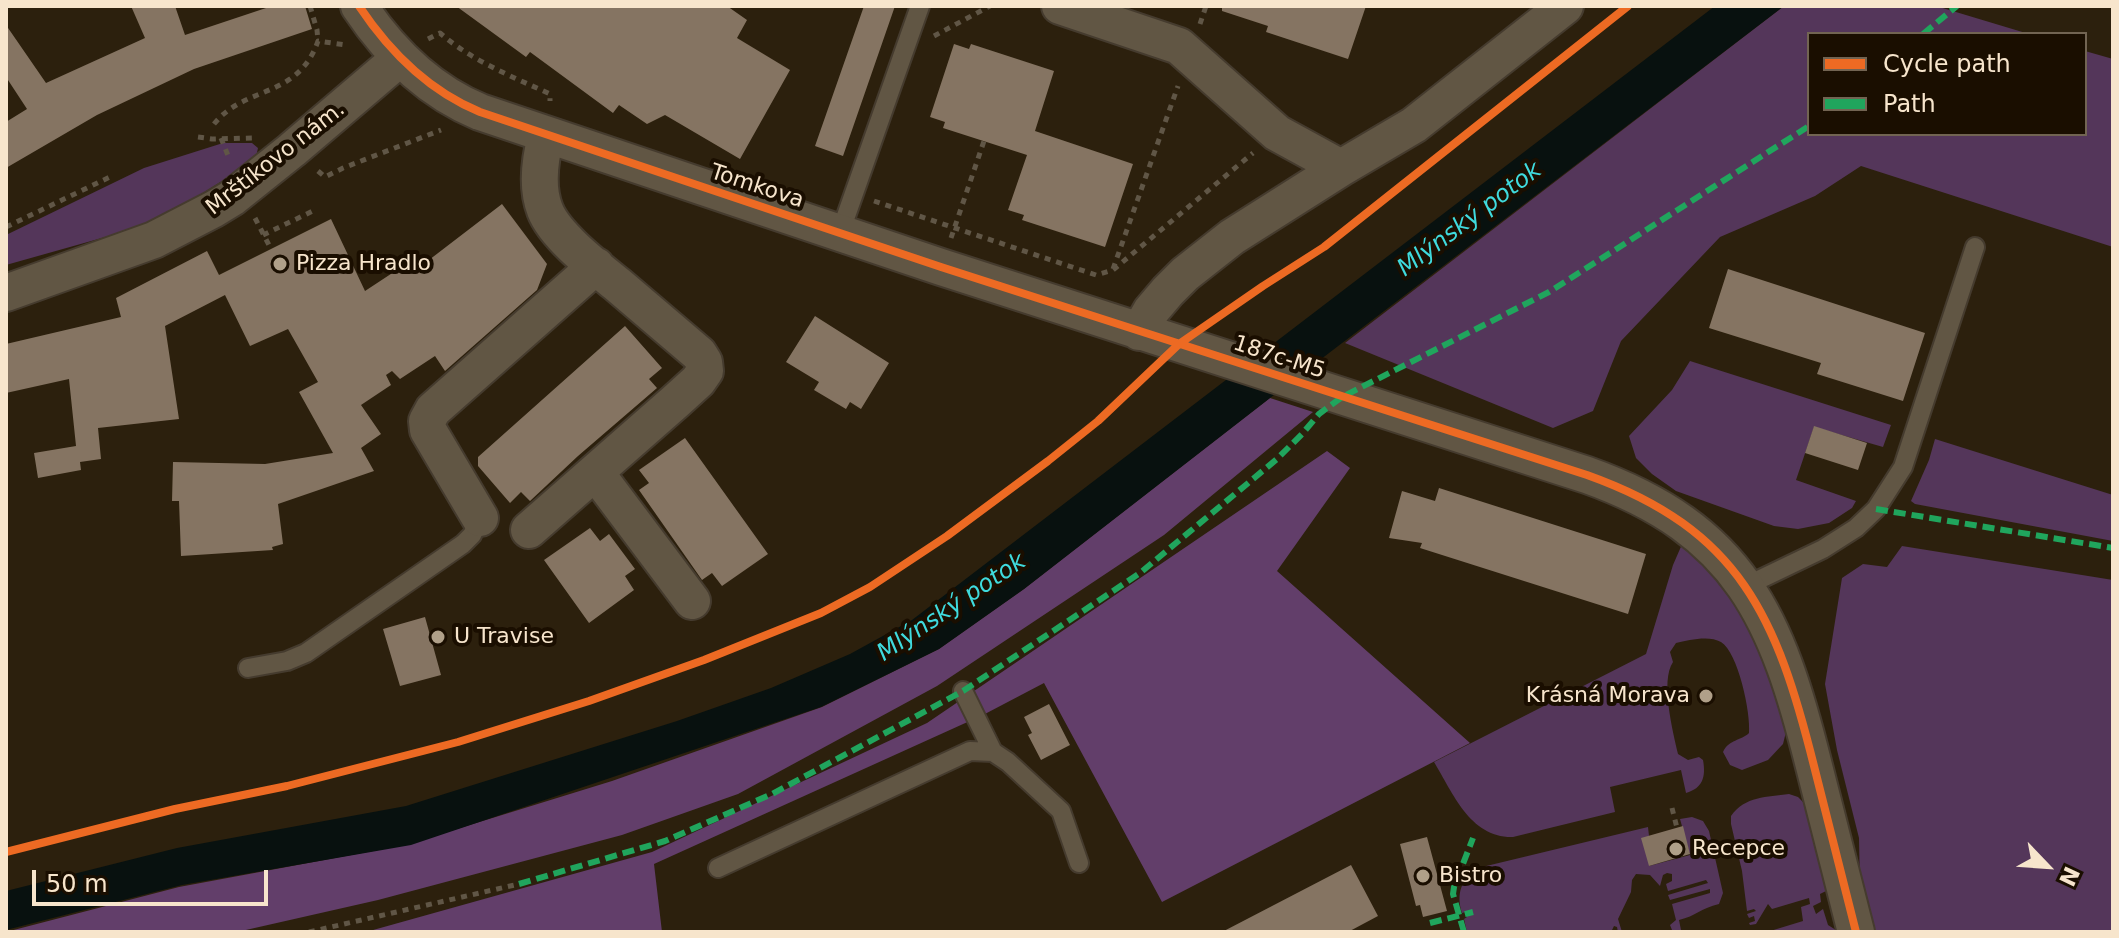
<!DOCTYPE html>
<meta charset="utf-8">
<style>
body{margin:0}
#map{position:relative;width:2119px;height:938px;overflow:hidden;background:#2c200d;font-family:"DejaVu Sans",sans-serif}
canvas{display:block}
.frame{position:absolute;inset:0;border:8px solid #f7e5cc;pointer-events:none}
.legend{position:absolute;left:1807px;top:32px;width:280px;height:104px;box-sizing:border-box;background:#1a0e00;border:2px solid #726452;margin:0;padding:10px 14px;list-style:none;font-size:24px;color:#f7e5cc}
.legend li{display:flex;align-items:center;gap:16px;height:40px}
.legend b{width:40px;border:2px solid #726452}
.north{position:absolute;left:2007px;top:826px;width:80px;height:80px;-webkit-text-stroke:6px #1a0e00;paint-order:stroke;rotate:115deg;font-size:22px;font-weight:700;line-height:32px;text-align:center;color:#f7e5cc}
.north::after{content:'';display:block;margin:auto;width:28px;height:36px;background:#f7e5cc;clip-path:polygon(50% 0,100% 100%,50% 72%,0 100%)}
.scale{position:absolute;left:32px;top:870px;width:236px;height:36px;box-sizing:border-box;border:4px solid #f7e5cc;border-top:0;padding-left:10px;font-size:24px;line-height:28px;white-space:nowrap;color:#f7e5cc;-webkit-text-stroke:6px #1a0e00;paint-order:stroke}
</style>
<div id="map">
<canvas width="2119" height="938"></canvas>
<div class="frame"></div>
<ul class="legend">
<li><b style="height:10px;background:#ed6a23"></b>Cycle path</li>
<li><b style="height:10px;background:#20a55d"></b>Path</li>
</ul>
<div class="north">N</div>
<div class="scale">50 m</div>
</div>
<script>
const g = document.querySelector('canvas').getContext('2d');
g.lineJoin = 'round';
function fill(path, color) { g.fillStyle = color; g.fill(path, 'evenodd'); }
function strokePath(path, color, width, dash) { g.strokeStyle = color; g.lineWidth = width; g.lineCap = dash ? 'butt' : 'round'; g.setLineDash(dash || []); g.stroke(path); }
function write(font, color, halo, rows, align = 'center') {
  g.font = font + ' "DejaVu Sans",sans-serif'; g.lineWidth = 8; g.setLineDash([]); g.textBaseline = 'middle'; g.strokeStyle = halo; g.fillStyle = color; for (const [text, x, y, turn = 0] of rows) {
    g.save(); g.translate(x, y); g.rotate((+turn || 0) * Math.PI / 180); g.textAlign = isNaN(turn) ? turn : align; if (halo) g.strokeText(text, 0, 0); g.fillText(text, 0, 0); g.restore();
  }
}
const green = new Path2D(`
 M1784,6H1936L2029,34H1809V134H2085V51L2113,59V247L1861,166L1815,196L1720,237L1621,341L1593,411L1553,428L1345,343Z
 M223,143H252L258,148L256,157L230,176L165,217L109,236L6,265V235L144,168Z
 M1690,361L1891,425L1883,447L1814,427L1796,480L1856,501L1852,508L1829,523L1798,529L1774,526L1676,491L1652,474L1636,458L1629,436L1672,390Z
 M1935,439L2113,495V541L1915,504L1911,501L1929,460Z
 M1683,542L1721,579L1760,643L1787,728L1783,744L1768,760L1742,770L1730,765L1723,752C1729,739 1741,741 1749,733C1751,713 1738,652 1721,642C1709,635 1689,640 1676,643L1670,652L1673,662C1660,681 1673,732 1678,754L1688,760L1699,757L1703,760C1706,777 1703,788 1686,793L1681,770L1610,787L1615,812L1513,837C1470,838 1453,793 1434,762L1646,654L1673,565Z
 M1902,546L2113,580V932H1871L1860,890L1859,838L1837,750L1825,684L1842,578L1863,564L1887,567Z
 M1789,794L1798,797L1808,807L1828,890L1820,894L1821,902L1813,906L1816,914L1823,909L1828,925L1839,932H1767L1803,921L1801,907L1810,904L1809,898L1772,909L1768,904L1756,924L1750,925L1749,923L1755,921L1754,916L1749,918L1747,914L1756,911L1754,909L1747,911L1742,871L1731,824V816C1745,796 1767,797 1789,794Z
 M1692,817L1703,821L1709,831L1723,893L1719,904C1701,908 1696,916 1679,920L1681,930H1672L1670,925L1676,920L1672,904L1710,893V889L1670,900L1668,895L1708,883L1706,880L1668,891L1666,884L1672,881V874L1667,873L1663,875L1660,886L1650,875L1636,874L1632,880L1631,892L1618,919L1622,932H1618L1617,927L1614,926L1611,932H1467L1464,919L1467,917L1466,912L1462,913C1456,894 1461,879 1478,868L1648,827L1649,836V866L1690,855L1680,819Z`);
const forest = new Path2D(`
 M1270,398L1313,412L1164,535L937,686L738,794L622,835L378,900L237,932H6L179,887L405,845L612,781L822,707L939,649L1024,589Z
 M1327,451L1350,468L1277,571L1470,743L1162,902L1044,683L983,715L654,864L662,932H366L652,852L927,723Z`);
const water = new Path2D(`
 M1715,6H1784L1270,398L1024,589L939,649L821,707L411,845L182,885L6,930V891L177,848L406,806L677,721L771,688L850,654L912,620Z`);
const building = new Path2D(`
 M131,6H175L185,35L272,6H305L312,29L194,69L97,115L6,168V122L27,109L6,77V25L46,83L145,38Z
 M456,6H727L747,20L737,38L790,70L740,159L665,115L647,124L619,105L613,113L530,52L526,57Z
 M864,6H895L843,156L815,146Z
 M1222,6H1366L1348,59L1266,32L1268,26L1222,11Z
 M954,44L969,49L971,44L1054,71L1035,131L1133,164L1105,247L1022,220L1024,215L1008,210L1027,155L943,128L945,122L930,117Z
 M502,204L547,264L537,290L445,371L435,356L400,379L392,371L386,375L391,385L361,405L381,434L361,448L374,471L278,504L283,544L272,547L273,550L181,556L179,501H172L173,462L265,464L333,453L299,392L318,382L288,329L250,346L225,295L165,326L179,419L98,428L101,459L80,462L81,470L38,478L34,453L76,446L69,379L6,393V344L121,317L116,298L207,251L219,275L331,219L365,291L406,264L412,273Z
 M1728,269L1925,333L1903,401L1817,374L1821,363L1709,328Z
 M815,316L889,363L861,409L850,402L846,409L814,390L819,382L786,362Z
 M625,326L662,368L649,379L657,388L578,456L530,501L521,492L510,503L478,466V457Z
 M1814,426L1867,443L1858,470L1805,453Z
 M685,438L768,554L722,586L712,573L702,580L639,490L649,483L639,470Z
 M1439,488L1646,554L1628,614L1420,548L1422,543L1389,538L1402,491L1435,501Z
 M590,528L600,541L609,534L635,569L625,576L634,590L589,623L544,560Z
 M425,617L441,675L400,686L383,629Z
 M1049,704L1070,745L1041,760L1028,735L1032,733L1024,717Z
 M1683,826L1690,854L1649,866L1641,838Z
 M1427,837L1447,911L1423,917L1420,905L1416,906L1400,844Z
 M1351,865L1378,916L1348,932H1222Z`);
const path = new Path2D(`
 M310,6L317,30L318,41
 M1200,24L1206,6
 M934,36L990,6
 M428,39L440,33C472,61 511,76 550,94V101
 M214,124C245,85 298,99 318,41L346,45
 M198,137L212,139L252,138
 M221,138L229,158
 M318,171L325,177L343,168L441,130
 M874,201L1096,275L1113,270L1253,153
 M255,218L271,249
 M6,227L114,175
 M263,235L317,209
 M951,238L984,141
 M1113,269L1178,86
 M1672,808L1677,828
 M309,932L519,884`);
const lane = new Path2D(`
 M840,233L920,6
 M1746,586L1823,549L1856,528L1876,509L1903,467L1975,247
 M248,668L287,661L306,653L463,544L472,535L480,518
 M963,691L993,752
 M718,868L970,751L993,752L1008,762L1061,811L1079,863`);
const street = new Path2D(`
 M359,6C389,51 429,91 480,112L941,267L1587,475C1741,530 1777,618 1814,766C1828,822 1842,877 1856,932
 M1060,6L1179,46L1277,133L1341,168
 M6,293L154,240L214,209L232,198L292,150L400,58
 M1139,332L1151,311L1168,291L1185,274L1232,237L1341,168L1414,125L1565,6
 M596,473L692,601
 M480,518L428,430L427,421L433,410L596,266
 M529,530L676,401L698,381L705,371L704,362L699,354C672,331 645,308 618,285C596,267 555,236 545,210C536,187 540,159 546,136`);
const quiet = new Path2D(`
 M1923,34L1957,6
 M1876,509L2113,548
 M519,884L665,841L772,794L963,691L1140,573L1277,459L1302,434L1319,414L1342,397L1549,292L1809,126
 M1430,923L1473,912
 M1464,932L1453,894L1454,887L1473,838`);
const cycleway = new Path2D(`
 M359,6C389,51 429,91 480,112L941,267L1587,475C1741,530 1777,618 1814,766C1828,822 1842,877 1856,932
 M6,852L175,809L287,786L458,742L589,701L704,660L821,613L870,587L947,536L1048,461L1098,421L1179,344L1263,286L1324,247L1628,6`);
const markers = [
 [280,264,8,"#b0a089"],
 [438,637,8,"#b0a089"],
 [1706,696,8,"#b0a089"],
 [1676,849,8,"#b0a089"],
 [1423,876,8,"#b0a089"]
];
const streetNames = [
 ["Mrštíkovo nám.",276,159,-38],
 ["Tomkova",757,187,18],
 ["187c-M5",1279,358,18]
];
const poiNames = [
 ["Pizza Hradlo",296,264],
 ["U Travise",454,637],
 ["Krásná Morava",1690,696,"right"],
 ["Recepce",1692,849],
 ["Bistro",1439,876]
];
const waterNames = [
 ["Mlýnský potok",1470,220,-37],
 ["Mlýnský potok",952,608,-34]
];
fill(green, '#54365a');
fill(forest, '#623e6a');
fill(water, '#08110f');
fill(building, '#857462');
strokePath(lane, '#453b2e', 22);
strokePath(street, '#453b2e', 40);
strokePath(path, '#605646', 5, [6, 6]);
strokePath(lane, '#615644', 18);
strokePath(street, '#615644', 36);
strokePath(quiet, '#20a55d', 6, [12, 6]);
strokePath(cycleway, '#ed6a23', 8);
for (const [x, y, r, color] of markers) { const dot = new Path2D(); dot.arc(x, y, r, 0, 2 * Math.PI); g.fillStyle = color; g.fill(dot); strokePath(dot, '#1a0e00', 3); }
write('22px', '#f7e5cc', '#1a0e00', streetNames);
write('22px', '#f7e5cc', '#1a0e00', poiNames, 'left');
write('italic 24px', '#3fdadd', '#1a0e00', waterNames);
</script>
